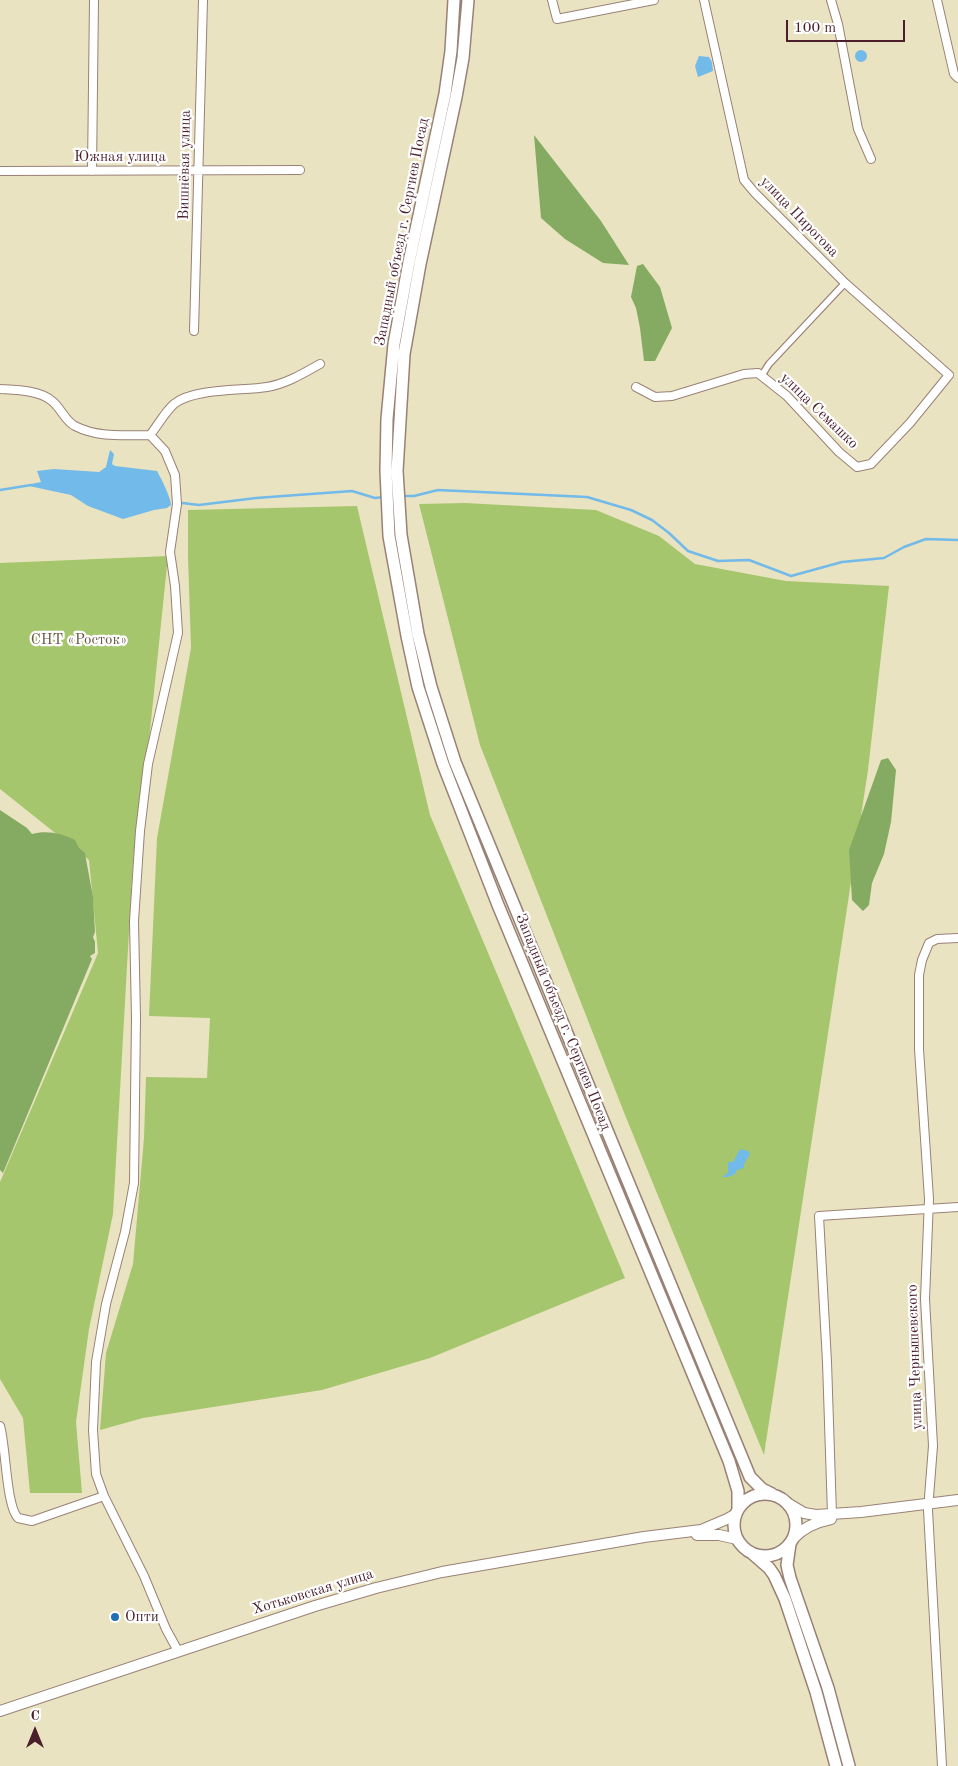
<!DOCTYPE html>
<meta charset="utf-8">
<style>
body{margin:0}
#map{position:relative;width:958px;height:1766px;overflow:hidden;background:#eae3c1;font-family:"Old Standard TT",serif}
canvas{display:block}
.north{position:absolute;left:10px;top:1706px;width:50px;height:50px;-webkit-text-stroke:4px #fff;paint-order:stroke;rotate:0deg;font-size:14px;font-weight:700;line-height:20px;text-align:center;color:#4a1f2b}
.north::after{content:'';display:block;margin:auto;width:18px;height:22px;background:#4a1f2b;clip-path:polygon(50% 0,100% 100%,50% 72%,0 100%)}
.scale{position:absolute;left:786px;top:20px;width:119px;height:22px;box-sizing:border-box;border:2px solid #4a1f2b;border-top:0;padding-left:6px;font-size:15px;line-height:18px;white-space:nowrap;color:#4a1f2b;-webkit-text-stroke:4px #fff;paint-order:stroke}
</style>
<div id="map">
<canvas width="958" height="1766"></canvas>
<div class="north">С</div>
<div class="scale">100 m</div>
</div>
<script>
const g = document.querySelector('canvas').getContext('2d');
g.lineJoin = 'round';
function fill(path, color) { g.fillStyle = color; g.fill(path, 'evenodd'); }
function strokePath(path, color, width, dash) { g.strokeStyle = color; g.lineWidth = width; g.lineCap = dash ? 'butt' : 'round'; g.setLineDash(dash || []); g.stroke(path); }
function write(font, color, halo, rows, align = 'center') {
  g.font = font + ' "Old Standard TT",serif'; g.lineWidth = 4.5; g.setLineDash([]); g.textBaseline = 'middle'; g.strokeStyle = halo; g.fillStyle = color; for (const [text, x, y, turn = 0] of rows) {
    g.save(); g.translate(x, y); g.rotate((+turn || 0) * Math.PI / 180); g.textAlign = isNaN(turn) ? turn : align; if (halo) g.strokeText(text, 0, 0); g.fillText(text, 0, 0); g.restore();
  }
}
const green = new Path2D(`
 M465,503L596,510L659,536L695,564L786,581L889,586L868,770L764,1455L625,1115L480,745L419,504Z
 M357,506L430,815L625,1278L430,1358L322,1390L143,1418L100,1430L106,1353L133,1264L144,1138L146,1077L207,1078L210,1018L149,1016L157,838L191,648L188,557V510Z
 M168,556L147,760L133,861L113,1214L89,1329L76,1422L82,1493H30L23,1418L0,1379V1182L98,953L89,860L0,789V563Z`);
const forest = new Path2D(`
 M534,135L601,221L629,265L603,263L565,239L541,218Z
 M643,264L660,287L672,328L655,361H644L640,328L636,308L631,297L637,266Z
 M888,758L896,770L891,822L884,854L872,883L869,905L863,911L852,900L849,850L881,760Z
 M0,810L27,828L32,834C46,830 62,833 75,840L79,848L85,853L86,859L93,897L95,932L93,937L95,942V953L90,956L92,959L3,1173L0,1170Z`);
const water = new Path2D(`
 M855 56a6 6 0 1 1 12 0a6 6 0 1 1-12 0Z
 M699,56L709,57L712,62L713,71L698,77L695,66Z
 M110,450L114,454L112,464L115,466L157,471C161,478 171,498 171,505L167,508L154,510L123,519L88,506L71,495L29,486L31,484L41,482L37,471L54,469L99,472L106,467Z
 M740,1149L748,1151L750,1154L744,1164V1168L737,1170L735,1174L728,1177H722L728,1173V1162H733Z`);
const stream = new Path2D(`
 M0,490L31,485
 M402,496H414L438,490L587,497L631,510L652,520L669,533L688,551L718,561L749,560L791,576L842,562L884,558L904,547L926,539L958,540
 M182,503L199,505L256,498L352,491L375,498L384,497`);
const pedestrian = new Path2D(`
 M762,375L769,364L845,283`);
const minor = new Path2D(`
 M552,0L557,19L654,0
 M704,0L744,180L755,193L845,283L949,375
 M831,0L838,24L858,129L871,159
 M937,0L954,74L958,78
 M0,171L300,170
 M92,171L94,0
 M194,331L203,0
 M636,387L655,397L672,396L744,374L758,373L787,396L839,452L857,467L871,464L910,423L949,375
 M0,389C16,390 39,390 52,401C61,408 65,421 75,426C98,438 125,435 150,435L165,451L175,475L177,504L170,552L175,586L178,633L148,764L140,831L134,921L136,1018L134,1183L125,1232L106,1304L96,1362L93,1430L96,1474L104,1496L144,1576L166,1629L178,1651
 M150,435C158,425 165,412 174,404C193,388 243,391 267,387C286,384 304,373 320,364
 M0,1426C6,1446 6,1506 18,1518L32,1521L104,1496
 M832,1514L827,1362L819,1216L958,1207
 M942,1766L928,1510L933,1446L925,1299L929,1199L919,1049V975L922,960L929,943L937,939L958,938`);
const secondary = new Path2D(`
 M789,1504L804,1513L816,1515L861,1512L958,1500
 M697,1535H719L737,1539
 M794,1538C804,1527 816,1522 831,1519
 M0,1711L315,1606L376,1588L442,1572L644,1537L701,1530L727,1519L736,1514`);
const primary = new Path2D(`
 M454,0L451,51L445,94L409,262L394,344L387,419L386,471L389,536L407,636L418,687L443,764L498,905L729,1461L738,1491V1509
 M468,0L463,58L456,97L420,264L404,354L397,471L401,535L418,634L431,687L455,762L750,1477L762,1489L772,1494
 M734 1525a31 31 0 1 1 62 0a31 31 0 1 1-62 0Z
 M790,1544L787,1565L790,1578L828,1688L849,1766
 M753,1554L769,1568L774,1575L785,1599L816,1692L836,1766`);
const markers = [
 [115,1617,5,"#1f6fb2"]
];
const streetNames = [
 ["Южная улица",120,157],
 ["Вишнёвая улица",185,165,-89],
 ["улица Пирогова",799,217,46],
 ["Западный объезд г. Сергиев Посад",402,232,-79],
 ["улица Семашко",819,411,44],
 ["Западный объезд г. Сергиев Посад",563,1022,68],
 ["улица Чернышевского",915,1357,-92],
 ["Хотьковская улица",313,1592,-17]
];
const parkNames = [
 ["СНТ «Росток»",79,640]
];
const poiNames = [
 ["Опти",125,1617]
];
fill(green, '#a6c66e');
fill(forest, '#84ab61');
fill(water, '#71bae9');
strokePath(stream, '#71bae9', 2.5);
strokePath(pedestrian, '#9a8176', 8);
strokePath(minor, '#9a8176', 10);
strokePath(secondary, '#9a8176', 12);
strokePath(primary, '#9a8176', 14);
strokePath(pedestrian, '#fff', 5.5);
strokePath(minor, '#fff', 8);
strokePath(secondary, '#fff', 10);
strokePath(primary, '#fff', 11);
for (const [x, y, r, color] of markers) { const dot = new Path2D(); dot.arc(x, y, r, 0, 2 * Math.PI); g.fillStyle = color; g.fill(dot); strokePath(dot, '#fff', 2); }
write('15px', '#4a1f2b', '#fff', streetNames);
write('15px', '#6a5942', '#fff', parkNames);
write('15px', '#4a1f2b', '#fff', poiNames, 'left');
</script>
